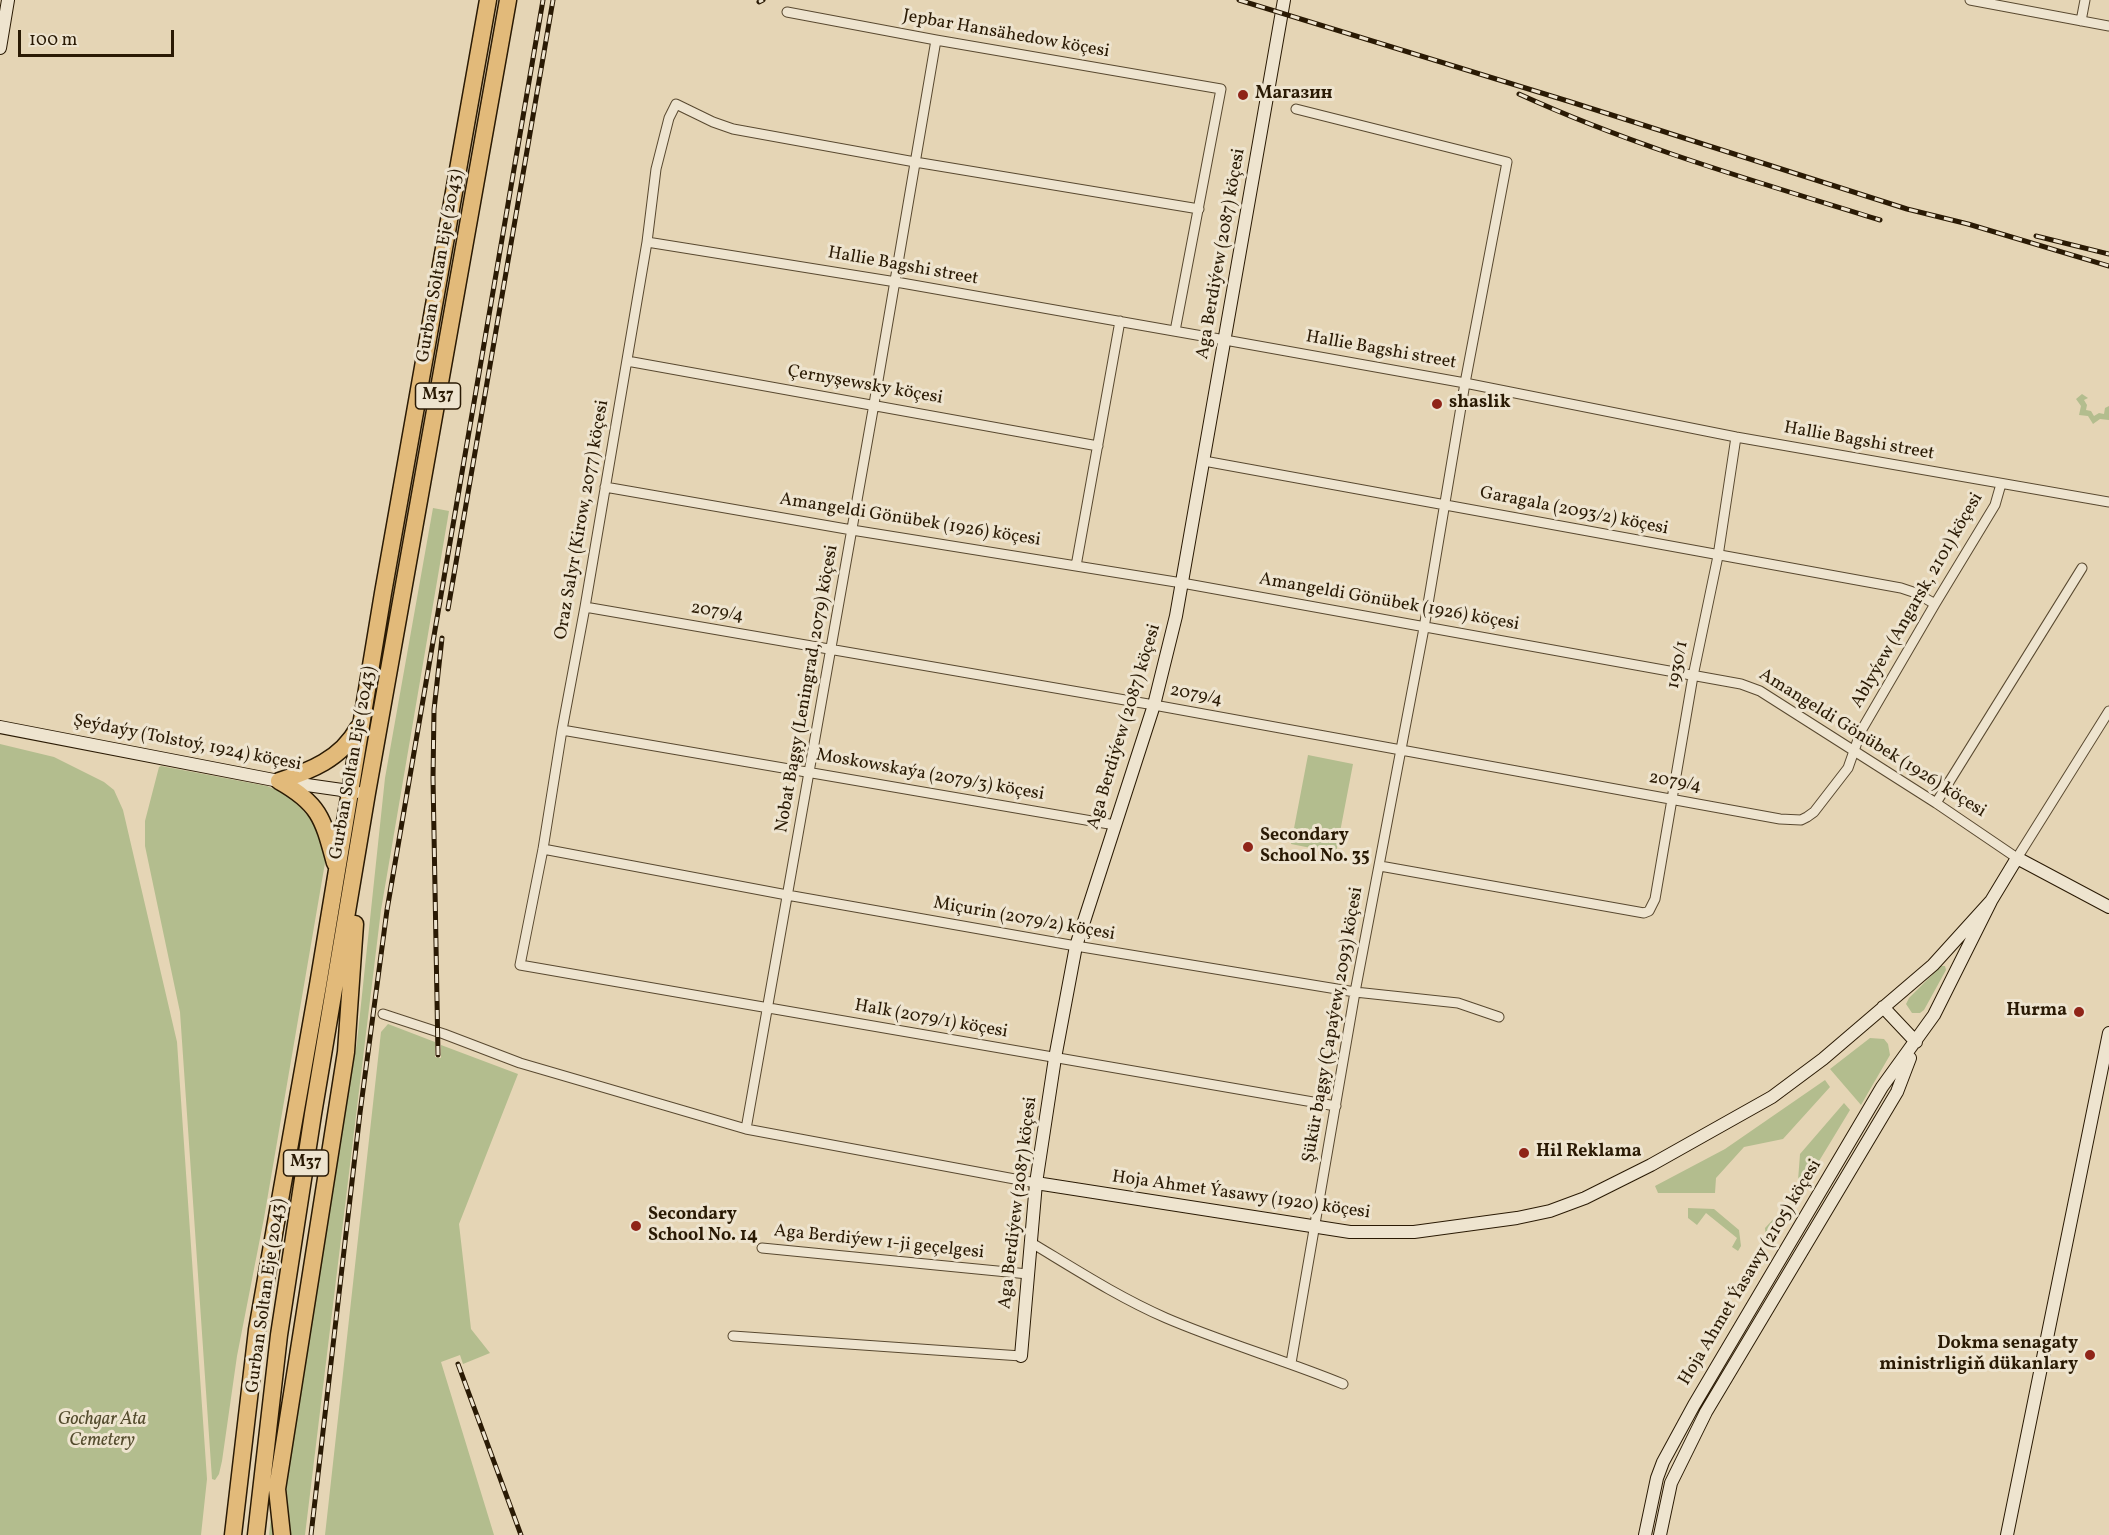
<!DOCTYPE html>
<meta charset="utf-8">
<style>
body{margin:0}
#map{position:relative;width:2109px;height:1535px;overflow:hidden;background:#e5d5b5;font-family:Vollkorn,serif}
canvas{display:block}
.scale{position:absolute;left:18px;top:30px;width:156px;height:27px;box-sizing:border-box;border:3px solid #2a1a04;border-top:0;padding-left:8px;font-size:18px;line-height:21px;white-space:nowrap;color:#2a1a04;-webkit-text-stroke:4px #eee4cf;paint-order:stroke}
</style>
<div id="map">
<canvas width="2109" height="1535"></canvas>
<div class="scale">100 m</div>
</div>
<script>
const g = document.querySelector('canvas').getContext('2d');
g.lineJoin = 'round';
function fill(path, color) { g.fillStyle = color; g.fill(path, 'evenodd'); }
function strokePath(path, color, width, dash) { g.strokeStyle = color; g.lineWidth = width; g.lineCap = dash ? 'butt' : 'round'; g.setLineDash(dash || []); g.stroke(path); }
function write(font, color, halo, rows, align = 'center') {
  g.font = font + ' Vollkorn,serif'; g.lineWidth = 6; g.setLineDash([]); g.textBaseline = 'middle'; g.strokeStyle = halo; g.fillStyle = color; for (const [text, x, y, turn = 0] of rows) {
    g.save(); g.translate(x, y); g.rotate((+turn || 0) * Math.PI / 180); g.textAlign = isNaN(turn) ? turn : align; if (halo) g.strokeText(text, 0, 0); g.fillText(text, 0, 0); g.restore();
  }
}
const green = new Path2D(`
 M2082,394L2088,398L2084,400L2087,405L2086,410L2091,411L2094,416L2099,413L2104,414L2105,408L2109,406V420L2100,419L2093,424L2088,416L2079,415L2081,406L2076,399Z
 M433,508L449,511L381,910L305,1535H269L290,1345L308,1349L339,1138H341L357,1042L385,778Z
 M0,744L54,757L104,782L114,790L123,810L177,1042L207,1479L201,1535H0Z
 M1308,755L1353,764L1336,853L1291,844Z
 M161,766L267,786L291,796L290,798C314,818 316,829 326,857L264,1218L237,1356L222,1461L219,1474L215,1480L212,1479L180,1012L145,846V821L159,767Z
 M1941,966H1945L1946,970L1924,1010L1920,1013H1912L1906,1004L1909,998Z
 M388,1024L435,1042V1057L441,1058V1045L518,1074L459,1224L471,1329L490,1353L463,1364L460,1355L441,1362L494,1535H325L381,1032Z
 M1870,1038L1884,1039L1888,1044L1890,1055L1861,1105L1830,1069Z
 M1825,1080L1830,1087L1783,1139L1744,1147L1716,1178L1715,1193H1658L1655,1186L1725,1149Z
 M1844,1103L1850,1110L1770,1242H1766L1765,1228L1797,1194L1800,1154Z
 M1688,1208L1714,1209L1739,1230L1741,1246L1738,1251L1732,1247L1737,1238L1706,1213L1697,1225L1688,1218Z`);
const street = new Path2D(`
 M1970,0L2109,26
 M787,12L936,40L1221,89L1175,331
 M2081,21L2085,0
 M1199,209L915,162L733,129L713,122L676,104L669,118L656,169L647,242L585,607L562,730L543,849L520,965L1336,1106
 M647,242L896,282L1225,340L1465,383L1736,437L2109,502
 M627,361L1098,446
 M1204,461L1901,588L1916,593L1935,604
 M605,487L852,530L1182,583L1741,684L1760,691L1936,803L2017,858L2109,711
 M1076,566L1120,321
 M585,607L1154,705L1780,819L1801,820L1807,817L1814,812L1848,768L1861,731L1935,604L1995,505L2001,484
 M562,730L1115,825
 M1936,803L2082,568
 M543,849L787,895L1076,946L1355,992L1458,1003L1499,1017
 M1380,866L1644,913L1649,911L1655,899L1693,676L1718,556L1736,437
 M383,1014L444,1034L520,1063L746,1129L1036,1183
 M746,1129L874,404L936,40
 M1030,1242C1075,1269 1118,1297 1166,1318C1224,1343 1285,1360 1343,1384
 M762,1248L1028,1274
 M733,1336L1021,1356
 M1291,1363L1355,992L1424,628L1465,383L1507,162L1296,109`);
const secondary = new Path2D(`
 M0,48L8,0
 M0,727L279,781L356,792
 M1883,1007L1916,1042
 M1036,1183L1350,1232H1414L1517,1218L1550,1211L1585,1198L1651,1165L1772,1097L1823,1059L1933,965L1991,901
 M1021,1356L1036,1183L1055,1058L1076,946L1154,705L1176,616L1284,0
 M1645,1535L1657,1478L1663,1462L1694,1405L1882,1087L1934,1015L1991,901L2017,858L2109,907
 M1660,1535L1671,1483L1706,1412L1897,1092L1910,1058
 M2007,1535L2109,1033`);
const highway = new Path2D(`
 M279,781C320,804 323,819 335,863
 M279,781C310,771 341,759 358,728
 M233,1535L257,1330L318,985L383,593L488,0
 M256,1535L279,1335L313,1114L367,793L508,0
 M282,1535L277,1489L346,1052L355,924`);
const rail = new Path2D(`
 M1239,0L1571,102L1907,209L1968,224L2109,266
 M759,2L763,0
 M1519,94C1635,147 1758,182 1880,220
 M2036,236L2109,254
 M448,609L553,0
 M438,1055L433,778L434,710L442,638
 M458,1364L521,1535
 M311,1535L360,1113L387,910L543,0`);
const markers = [
 [1243,95,6,"#8f2418"],
 [1437,404,6,"#8f2418"],
 [1248,847,6,"#8f2418"],
 [2079,1012,6,"#8f2418"],
 [1524,1153,6,"#8f2418"],
 [636,1226,6,"#8f2418"],
 [2090,1355,6,"#8f2418"]
];
const shields = [
 [438,396,45],
 [306,1163,45]
];
const shieldNames = [
 ["M37",438,396],
 ["M37",306,1163]
];
const streetNames = [
 ["Jepbar Hansähedow köçesi",1006,35,10],
 ["Aga Berdiýew (2087) köçesi",1222,254,-80],
 ["Gurban Soltan Eje (2043)",441,266,-80],
 ["Hallie Bagshi street",903,267,10],
 ["Hallie Bagshi street",1381,351,10],
 ["Çernyşewsky köçesi",865,386,10],
 ["Hallie Bagshi street",1859,442,10],
 ["Garagala (2093/2) köçesi",1574,512,11],
 ["Oraz Salyr (Kirow, 2077) köçesi",583,520,-80],
 ["Amangeldi Gönübek (1926) köçesi",910,521,9],
 ["Ablyýew (Angarsk, 2101) köçesi",1918,601,-60],
 ["Amangeldi Gönübek (1926) köçesi",1389,603,10],
 ["2079/4",717,613,9],
 ["1930/1",1679,665,-79],
 ["Nobat Bagşy (Leningrad, 2079) köçesi",808,689,-80],
 ["2079/4",1196,696,11],
 ["Aga Berdiýew (2087) köçesi",1125,727,-73],
 ["Şeýdaýy (Tolstoý, 1924) köçesi",187,744,11],
 ["Amangeldi Gönübek (1926) köçesi",1872,744,32],
 ["Gurban Soltan Eje (2043)",354,763,-80],
 ["Moskowskaýa (2079/3) köçesi",930,776,10],
 ["2079/4",1675,783,10],
 ["Miçurin (2079/2) köçesi",1024,920,10],
 ["Halk (2079/1) köçesi",931,1020,10],
 ["Şükür bagşy (Çapaýew, 2093) köçesi",1334,1025,-80],
 ["Hoja Ahmet Ýasawy (1920) köçesi",1241,1196,8],
 ["Aga Berdiýew (2087) köçesi",1019,1203,-83],
 ["Aga Berdiýew 1-ji geçelgesi",879,1243,6],
 ["Hoja Ahmet Ýasawy (2105) köçesi",1751,1273,-59],
 ["Gurban Soltan Eje (2043)",267,1296,-82]
];
const poiNames = [
 ["Магазин",1255,95],
 ["shaslik",1449,404],
 ["Secondary",1260,837],
 ["School No. 35",1260,858],
 ["Hurma",2067,1012,"right"],
 ["Hil Reklama",1536,1153],
 ["Secondary",648,1216],
 ["School No. 14",648,1237],
 ["Dokma senagaty",2078,1345,"right"],
 ["ministrligiň dükanlary",2078,1366,"right"]
];
const parkNames = [
 ["Gochgar Ata",102,1421],
 ["Cemetery",102,1442]
];
fill(green, '#b3bd8e');
strokePath(street, '#594930', 11);
strokePath(secondary, '#2a1a04', 14);
strokePath(highway, '#2a1a04', 19);
strokePath(street, '#eee4cf', 9);
strokePath(secondary, '#eee4cf', 12);
strokePath(highway, '#e2ba7a', 16);
strokePath(rail, '#2a1a04', 5);
strokePath(rail, '#eee4cf', 3, [9]);
for (const [x, y, r, color] of markers) { const dot = new Path2D(); dot.arc(x, y, r, 0, 2 * Math.PI); g.fillStyle = color; g.fill(dot); strokePath(dot, '#eee4cf', 2); }
for (const [x, y, w] of shields) { const box = new Path2D(); box.roundRect(x - w / 2, y - 13, w, 26, 4.5); g.fillStyle = '#eee4cf'; g.fill(box); strokePath(box, '#2a1a04', 1.5); }
write('bold 16px', '#2a1a04', null, shieldNames);
write('18px', '#2a1a04', '#eee4cf', streetNames);
write('bold 18px', '#2a1a04', '#eee4cf', poiNames, 'left');
write('italic 18px', '#534b2d', '#eee4cf', parkNames);
</script>
